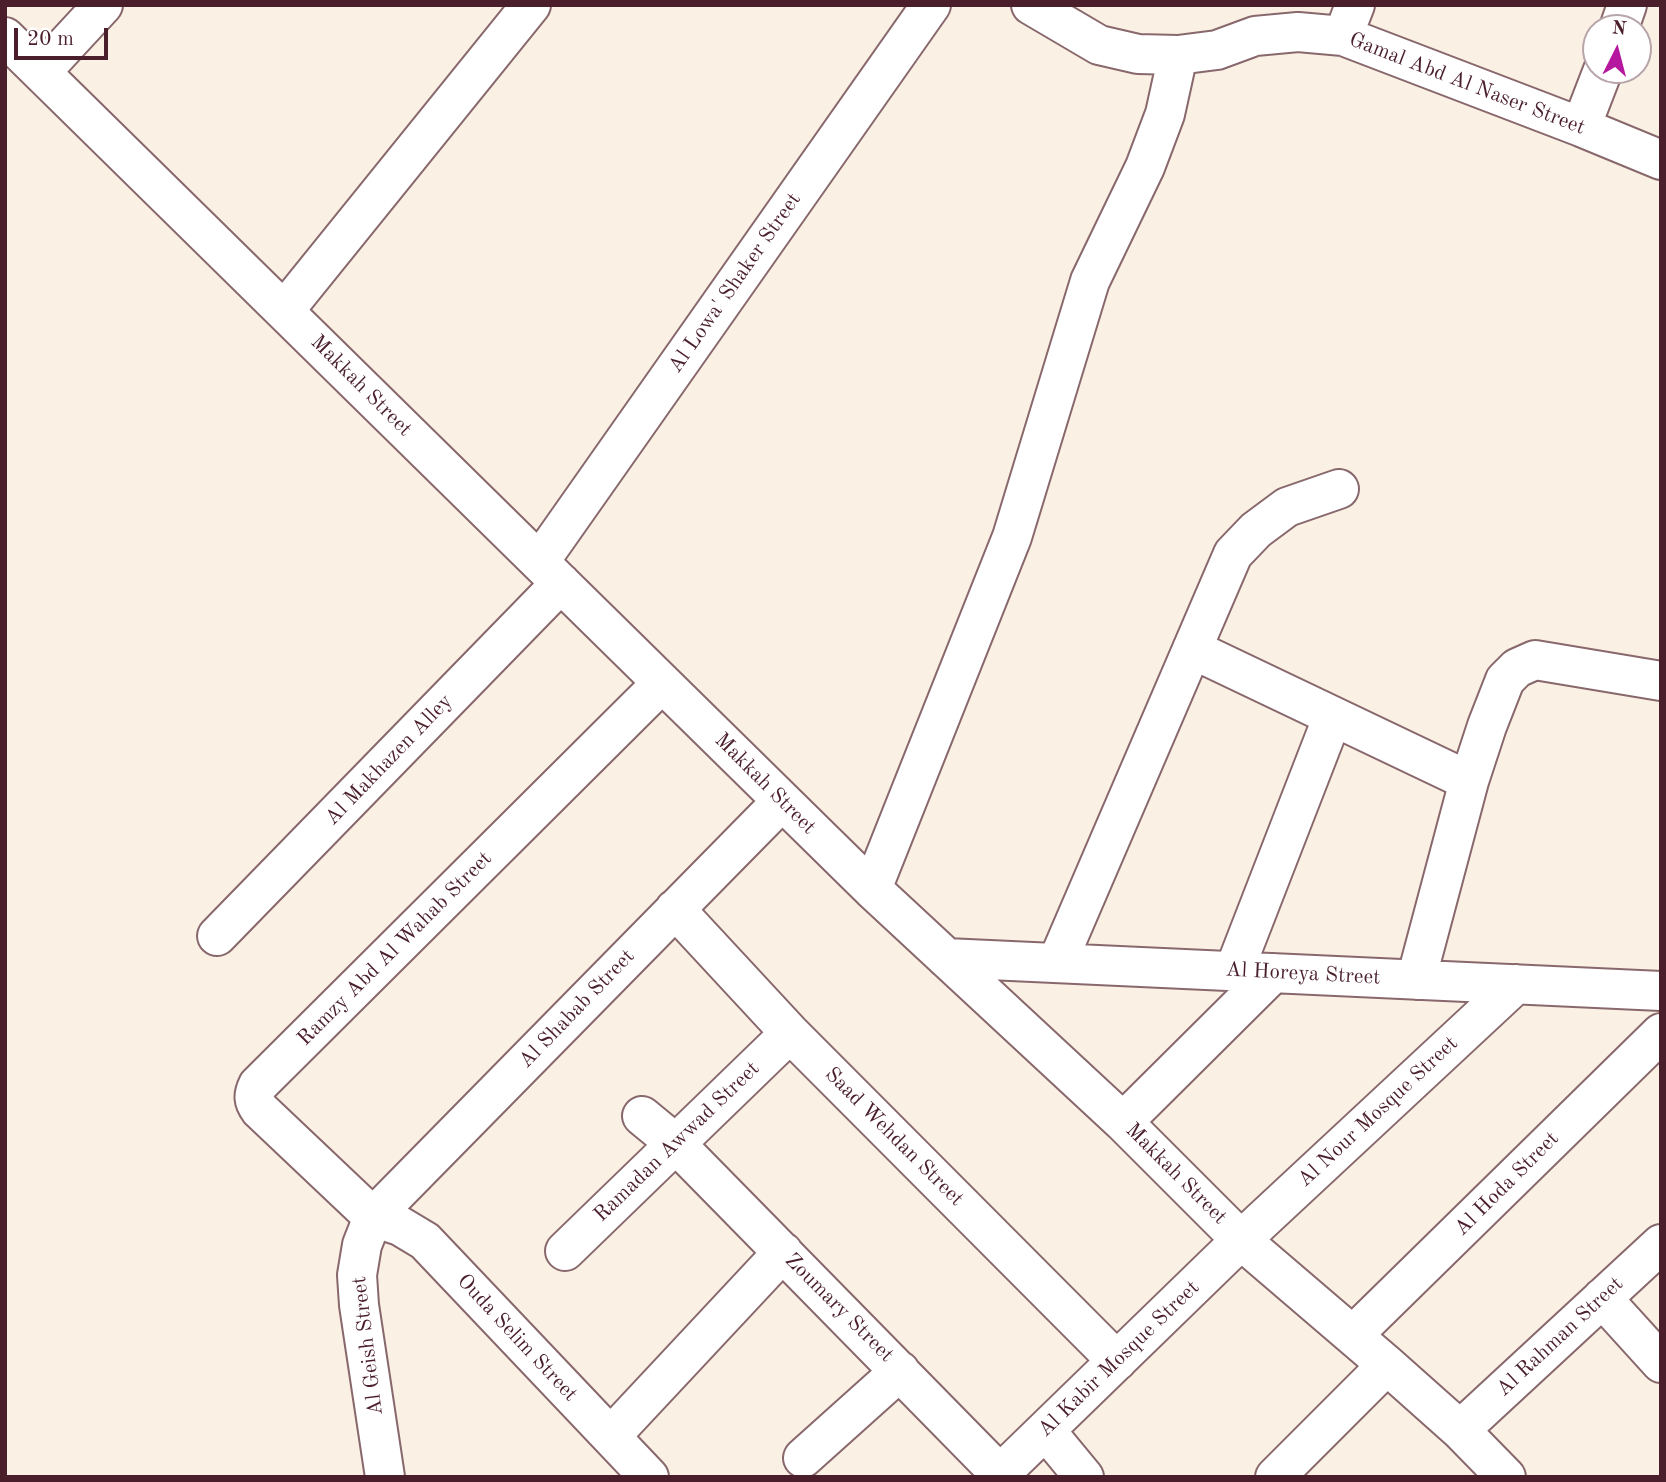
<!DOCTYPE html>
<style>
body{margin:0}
#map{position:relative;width:1666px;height:1482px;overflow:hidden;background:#faf0e4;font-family:"Old Standard TT",serif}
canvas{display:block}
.frame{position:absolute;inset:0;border:7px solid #4a1f2b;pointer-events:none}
.north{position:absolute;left:1582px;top:14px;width:70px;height:70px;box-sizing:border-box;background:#fff;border:2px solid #b7a5aa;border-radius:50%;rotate:6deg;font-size:19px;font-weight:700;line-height:28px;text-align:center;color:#4a1f2b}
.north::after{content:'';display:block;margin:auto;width:24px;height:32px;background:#b5179e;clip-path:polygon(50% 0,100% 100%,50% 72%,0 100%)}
.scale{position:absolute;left:14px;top:28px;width:94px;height:32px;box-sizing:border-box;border:4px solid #4a1f2b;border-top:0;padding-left:9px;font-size:21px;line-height:24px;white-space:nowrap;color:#4a1f2b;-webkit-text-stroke:5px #fff;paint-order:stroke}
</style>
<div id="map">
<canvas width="1666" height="1482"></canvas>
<div class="frame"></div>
<div class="north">N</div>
<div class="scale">20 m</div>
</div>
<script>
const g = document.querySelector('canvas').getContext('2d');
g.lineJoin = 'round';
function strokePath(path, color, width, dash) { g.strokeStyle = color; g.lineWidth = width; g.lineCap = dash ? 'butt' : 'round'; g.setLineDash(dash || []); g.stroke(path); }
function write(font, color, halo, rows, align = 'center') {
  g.font = font + ' "Old Standard TT",serif'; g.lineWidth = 5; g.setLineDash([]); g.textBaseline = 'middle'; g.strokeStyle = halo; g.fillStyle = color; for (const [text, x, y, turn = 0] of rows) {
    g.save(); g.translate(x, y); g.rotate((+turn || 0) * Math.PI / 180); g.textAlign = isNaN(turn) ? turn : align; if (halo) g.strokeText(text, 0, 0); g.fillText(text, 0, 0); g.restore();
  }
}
const minor = new Path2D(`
 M1031,5L1099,45L1138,54L1178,55L1217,50L1255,36L1298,32L1343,36L1581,127L1661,160
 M1619,28L1627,5
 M1343,36L1355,5
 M5,37L872,889L1123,1122L1241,1240L1387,1365L1460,1430L1506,1477
 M42,71L103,5
 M1581,127L1603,70
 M284,311L531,5
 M540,561L931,5
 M1192,649L1469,781
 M872,889L1012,537L1090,281L1145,167L1165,114L1178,55
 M675,909L790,1033L1117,1361
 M217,936L561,583
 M946,958L1661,991
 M1057,963L1233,554L1256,530L1287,507L1339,489
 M1234,971L1333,716
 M1416,980L1469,781L1487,726L1505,680L1517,668L1535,660L1661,681
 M642,1116L676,1144L1000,1474
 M1123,1122L1273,973
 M565,1251L790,1033
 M1602,1298L1661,1363
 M1353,1335L1661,1033
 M1460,1430L1661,1244
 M1046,1431L1084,1477
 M611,1436L783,1252
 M803,1458L900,1371
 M385,1477L359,1305L357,1275L362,1245L373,1217L782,801
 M649,1477L425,1241L400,1226L373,1217L260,1110C253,1101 253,1095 258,1085L662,683
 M997,1477L1241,1240L1516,984
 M1275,1477L1387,1365`);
const streetNames = [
 ["Gamal Abd Al Naser Street",1467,84,21],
 ["Al Lowa' Shaker Street",735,283,-55],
 ["Makkah Street",361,386,45],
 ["Al Makhazen Alley",389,760,-46],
 ["Makkah Street",765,784,45],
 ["Ramzy Abd Al Wahab Street",395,949,-45],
 ["Al Horeya Street",1303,974,3],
 ["Al Shabab Street",577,1009,-46],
 ["Al Nour Mosque Street",1378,1112,-43],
 ["Saad Wehdan Street",894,1137,45],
 ["Ramadan Awwad Street",677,1142,-44],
 ["Makkah Street",1176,1174,45],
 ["Al Hoda Street",1507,1184,-45],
 ["Zoumary Street",839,1308,45],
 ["Al Rahman Street",1560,1337,-43],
 ["Ouda Selim Street",517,1338,47],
 ["Al Geish Street",368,1346,-97],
 ["Al Kabir Mosque Street",1119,1359,-44]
];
strokePath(minor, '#88686c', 42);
strokePath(minor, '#fff', 38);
write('21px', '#4a1f2b', '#fff', streetNames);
</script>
